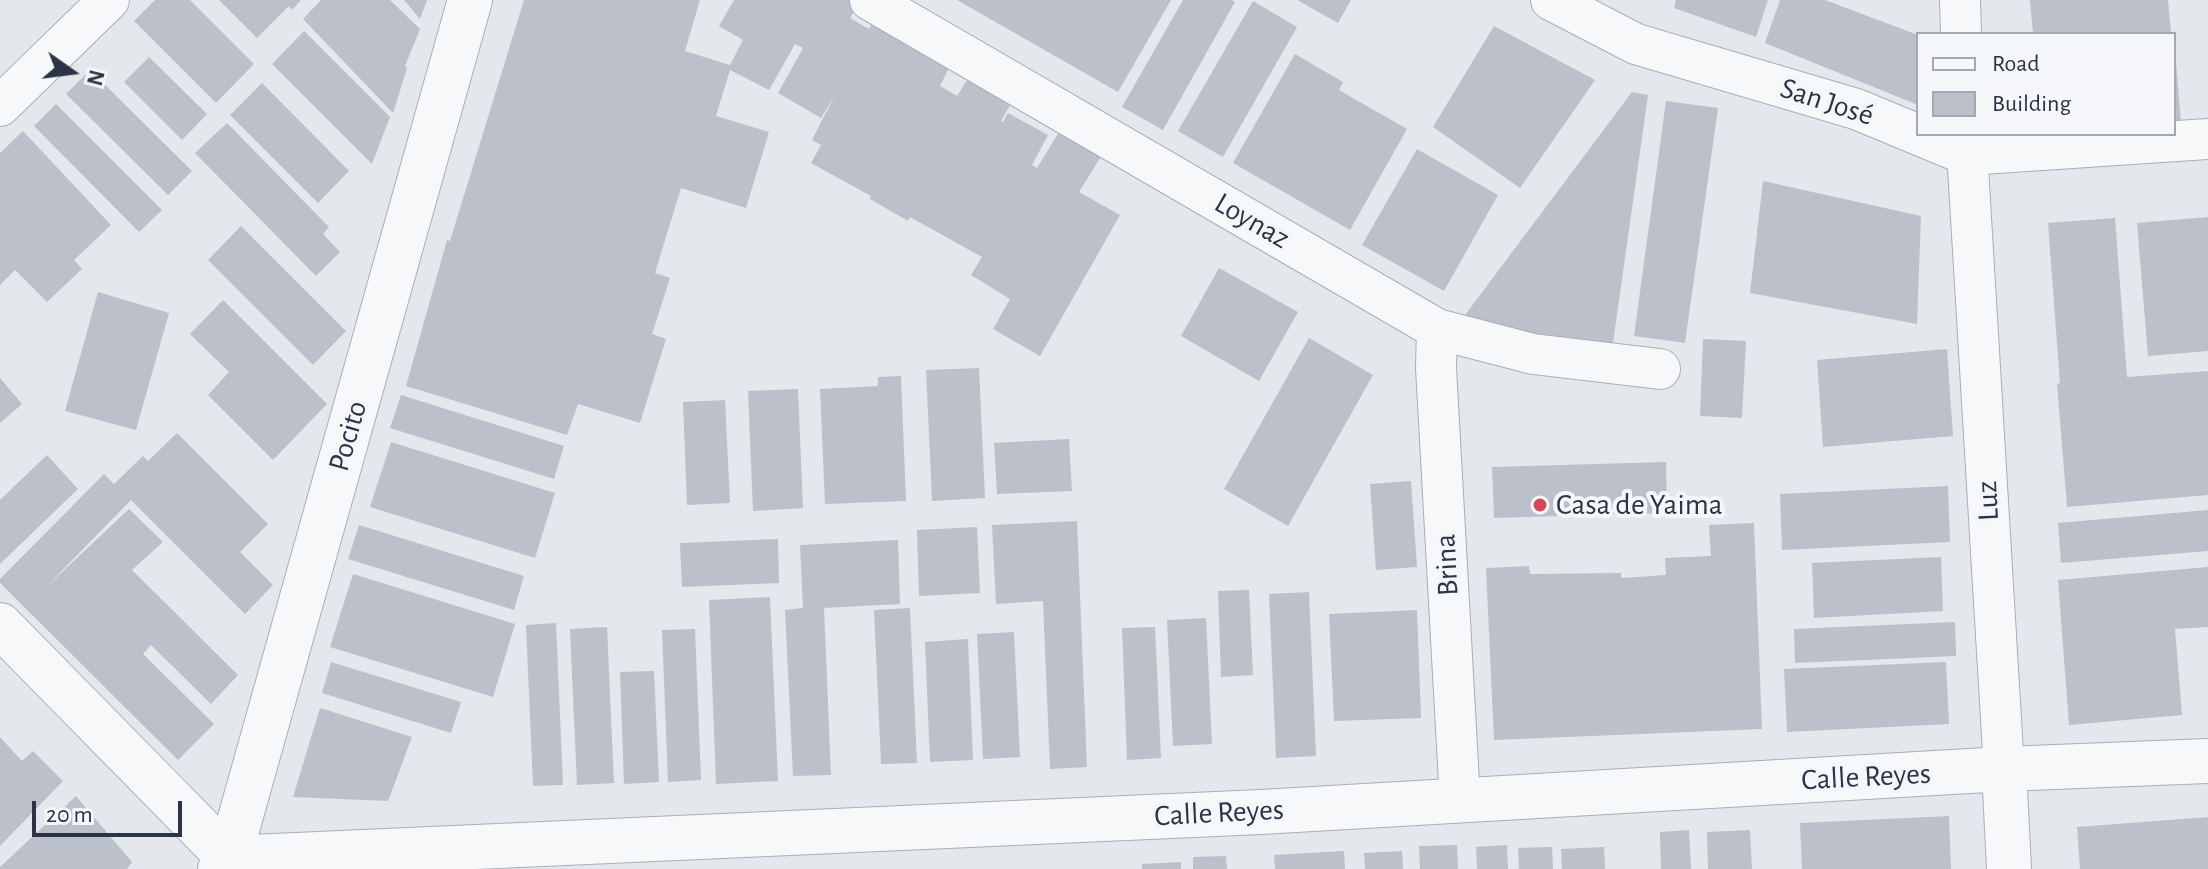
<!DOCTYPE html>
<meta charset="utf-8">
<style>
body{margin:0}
#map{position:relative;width:2208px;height:869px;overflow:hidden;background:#e4e7ec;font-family:"Alegreya Sans",sans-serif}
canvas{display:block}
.legend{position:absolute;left:1916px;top:32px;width:260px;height:104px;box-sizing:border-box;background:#f4f6f9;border:2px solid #a4a8b1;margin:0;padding:10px 14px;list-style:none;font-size:24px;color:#2b3445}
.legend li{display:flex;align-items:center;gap:16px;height:40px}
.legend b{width:40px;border:2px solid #a4a8b1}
.north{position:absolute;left:32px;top:32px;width:80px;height:80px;-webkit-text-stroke:6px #f4f6f9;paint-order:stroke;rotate:104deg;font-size:22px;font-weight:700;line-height:32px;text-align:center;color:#2b3445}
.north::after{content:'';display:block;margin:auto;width:28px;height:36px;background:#2b3445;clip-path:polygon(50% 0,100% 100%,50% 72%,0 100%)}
.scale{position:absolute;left:32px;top:801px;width:150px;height:36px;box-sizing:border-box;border:4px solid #2b3445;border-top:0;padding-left:10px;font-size:24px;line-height:28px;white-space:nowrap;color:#2b3445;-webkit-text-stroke:6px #f4f6f9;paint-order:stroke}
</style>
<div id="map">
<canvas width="2208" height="869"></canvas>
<ul class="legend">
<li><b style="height:10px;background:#f7f8fa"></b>Road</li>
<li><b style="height:22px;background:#bbc0ca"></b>Building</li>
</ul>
<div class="north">N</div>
<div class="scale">20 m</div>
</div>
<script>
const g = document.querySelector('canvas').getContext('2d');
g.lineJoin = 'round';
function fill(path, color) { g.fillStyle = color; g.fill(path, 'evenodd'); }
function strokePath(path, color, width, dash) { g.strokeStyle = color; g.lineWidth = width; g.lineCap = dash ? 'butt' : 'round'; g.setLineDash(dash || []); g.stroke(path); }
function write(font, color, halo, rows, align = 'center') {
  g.font = font + ' "Alegreya Sans",sans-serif'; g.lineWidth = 8; g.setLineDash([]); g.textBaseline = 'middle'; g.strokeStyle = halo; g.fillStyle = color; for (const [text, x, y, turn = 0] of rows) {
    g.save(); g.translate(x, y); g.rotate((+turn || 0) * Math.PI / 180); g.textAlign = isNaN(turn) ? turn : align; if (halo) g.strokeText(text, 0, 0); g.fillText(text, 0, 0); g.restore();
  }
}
const building = new Path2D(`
 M155,0H190L254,64L216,103L134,21Z
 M219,0H301L292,10L289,6L257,38Z
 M321,0H390L420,29L405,66L407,68L393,113L303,19Z
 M404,0H427L420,19Z
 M524,0H700L685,51L730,65L743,40L719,26L734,0H860L850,18L869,29L871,25L950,66L940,86L957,96L969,77L1012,102L1001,121L1003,122L1008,113L1048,135L1032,165L1037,168L1070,114L1112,139L1079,192L1120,215L1040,356L993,329L1010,299L971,275L982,257L910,217L908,221L870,199L871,196L811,163L821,145L812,140L835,95L821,118L778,93L803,48L795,44L769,90L730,70L716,116L769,132L746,208L681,188L655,273L670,278L652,334L666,339L640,423L578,404L567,435L406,386L447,240L450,241Z
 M957,0H1171L1118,92Z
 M1183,0H1232L1235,2L1163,130L1122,107Z
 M1297,0H1351L1338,23Z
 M1676,0H1768L1756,37L1674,8Z
 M1780,0H1825L1918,35V105L1765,43Z
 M2030,0H2168L2171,34H2033Z
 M1253,1L1297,27L1223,157L1178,131Z
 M1494,26L1595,80L1520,188L1433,127Z
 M304,31L390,117L372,164L272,64Z
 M1295,54L1343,82L1339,90L1407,129L1350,230L1233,163Z
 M149,57L207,114L182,140L124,82Z
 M2174,63H2176L2181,123L2174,124Z
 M90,70L192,171L168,195L66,94Z
 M262,83L349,171L318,203L230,115Z
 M1632,92L1648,95L1613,343H1542L1462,319Z
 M1666,101L1718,108L1685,343L1634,336Z
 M56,104L162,210L139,232L34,126Z
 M227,123L329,227L323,234L340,252L316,276L195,153Z
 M23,131L111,225L74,260L82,269L47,302L15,270L0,285V153Z
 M1417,149L1498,195L1444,291L1362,245Z
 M1763,181L1921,216L1917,324L1750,293Z
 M2208,217V351L2148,356L2137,223Z
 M2115,218L2127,377L2208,371V495L2067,507L2057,384L2060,383L2048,223Z
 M241,226L346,331L313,365L208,260Z
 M1219,268L1298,312L1259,381L1181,336Z
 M98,292L169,313L136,430L65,411Z
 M223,300L327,404L273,460L208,395L229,372L190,334Z
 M1309,338L1373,375L1288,526L1224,489Z
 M1703,339L1746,341L1742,418L1700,416Z
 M1947,349L1953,436L1823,447L1817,360Z
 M979,368L985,498L932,501L926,370Z
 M901,376L906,501L825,504L820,389L878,386V377Z
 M0,378L22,404L0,423Z
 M798,389L803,508L753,511L748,391Z
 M401,395L564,446L554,479L390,428Z
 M725,400L730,503L687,505L683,402Z
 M177,433L268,524L240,552L273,585L245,614L131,500L45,588L129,509L163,542L132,570L238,675L211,704L151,645L143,654L214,724L178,760L0,583V579L104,474L114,484L143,456L148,461Z
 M1069,439L1072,491L997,494L994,443Z
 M391,442L555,493L535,558L370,507Z
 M47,455L78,489L0,564V500Z
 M1666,462L1667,513L1494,518L1492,467Z
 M1411,481L1417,567L1376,570L1370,484Z
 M1948,486L1950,542L1782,550L1780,494Z
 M2208,510V551L2061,563L2058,523Z
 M1077,521L1087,767L1050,769L1043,601L996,604L992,525Z
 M1754,523L1762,729L1494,740L1486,568L1529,566L1530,574L1621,573V578L1666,575L1665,558L1711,556L1709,525Z
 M359,525L524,576L514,610L348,559Z
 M977,527L980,593L919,596L917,530Z
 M778,539L779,583L682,587L680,543Z
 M898,540L900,604L824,608L831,775L793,776L785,610L803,608L800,545Z
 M1941,557L1943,611L1814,618L1812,563Z
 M2208,567V627L2175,629L2182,715L2069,725L2058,580Z
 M353,574L515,624L493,697L330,647Z
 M1249,590L1253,675L1221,677L1218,591Z
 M1309,592L1316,756L1276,758L1269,594Z
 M770,597L778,781L716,784L709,600Z
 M910,608L917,763L881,764L874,610Z
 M1417,610L1421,718L1334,721L1329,614Z
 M1206,618L1212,744L1173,746L1167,620Z
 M1955,622L1956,656L1795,663L1794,629Z
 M556,623L563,785L533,786L526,625Z
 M607,627L614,783L577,785L570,629Z
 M1155,627L1161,758L1127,760L1122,628Z
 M695,629L701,780L668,782L662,630Z
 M1014,632L1020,757L983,759L977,634Z
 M968,639L973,760L930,762L925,642Z
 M331,662L461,702L451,733L322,693Z
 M1946,662L1949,724L1787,732L1784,669Z
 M654,671L659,782L624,784L620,672Z
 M320,708L412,737L388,801L293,797Z
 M0,737L22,761L33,751L63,781L0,846Z
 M76,796L132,862L127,869H0V867Z
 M1949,816L1951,869H1802L1800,823Z
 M2208,817V869H2080L2077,827Z
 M1689,830L1691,869H1661L1660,832Z
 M1750,830L1752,869H1708L1707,832Z
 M1457,845L1458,869H1420L1419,846Z
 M1507,845L1508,869H1477L1476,847Z
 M1552,847L1553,869H1519L1518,848Z
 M1604,847L1605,869H1562L1561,849Z
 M1344,851L1345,869H1275L1274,855Z
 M1402,851L1403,869H1365L1364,853Z
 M1226,856L1227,869H1193V857Z
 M1181,862V869H1142V864Z`);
const minor = new Path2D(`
 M870,0L1437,329L1533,354L1660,369
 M1551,0L1636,44L1856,109L1967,155L2208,139
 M1960,0L1961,34
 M0,106L109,0
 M1966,134L2004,769
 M1437,329L1436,368L1460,801`);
const tertiary = new Path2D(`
 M0,625L229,858
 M2004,769L2009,869
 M229,858L1261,812L2004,769L2208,761
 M220,869L229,858L470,0`);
const markers = [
 [1540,505,8,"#d1495b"]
];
const streetNames = [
 ["San José",1827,102,18],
 ["Loynaz",1252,221,30],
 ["Pocito",348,436,-74],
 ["Luz",1988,501,-93],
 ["Brina",1447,565,-93],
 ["Calle Reyes",1866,777,-3],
 ["Calle Reyes",1219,813,-3]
];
const poiNames = [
 ["Casa de Yaima",1556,505]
];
fill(building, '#bbc0ca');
strokePath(minor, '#a9aeb7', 42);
strokePath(tertiary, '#a9aeb7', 46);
strokePath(minor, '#f7f8fa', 40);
strokePath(tertiary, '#f7f8fa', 44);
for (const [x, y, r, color] of markers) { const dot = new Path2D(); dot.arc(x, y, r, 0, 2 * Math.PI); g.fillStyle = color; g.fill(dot); strokePath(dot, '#f4f6f9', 3); }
write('30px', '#2b3445', '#f4f6f9', streetNames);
write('30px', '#2b3445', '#f4f6f9', poiNames, 'left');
</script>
